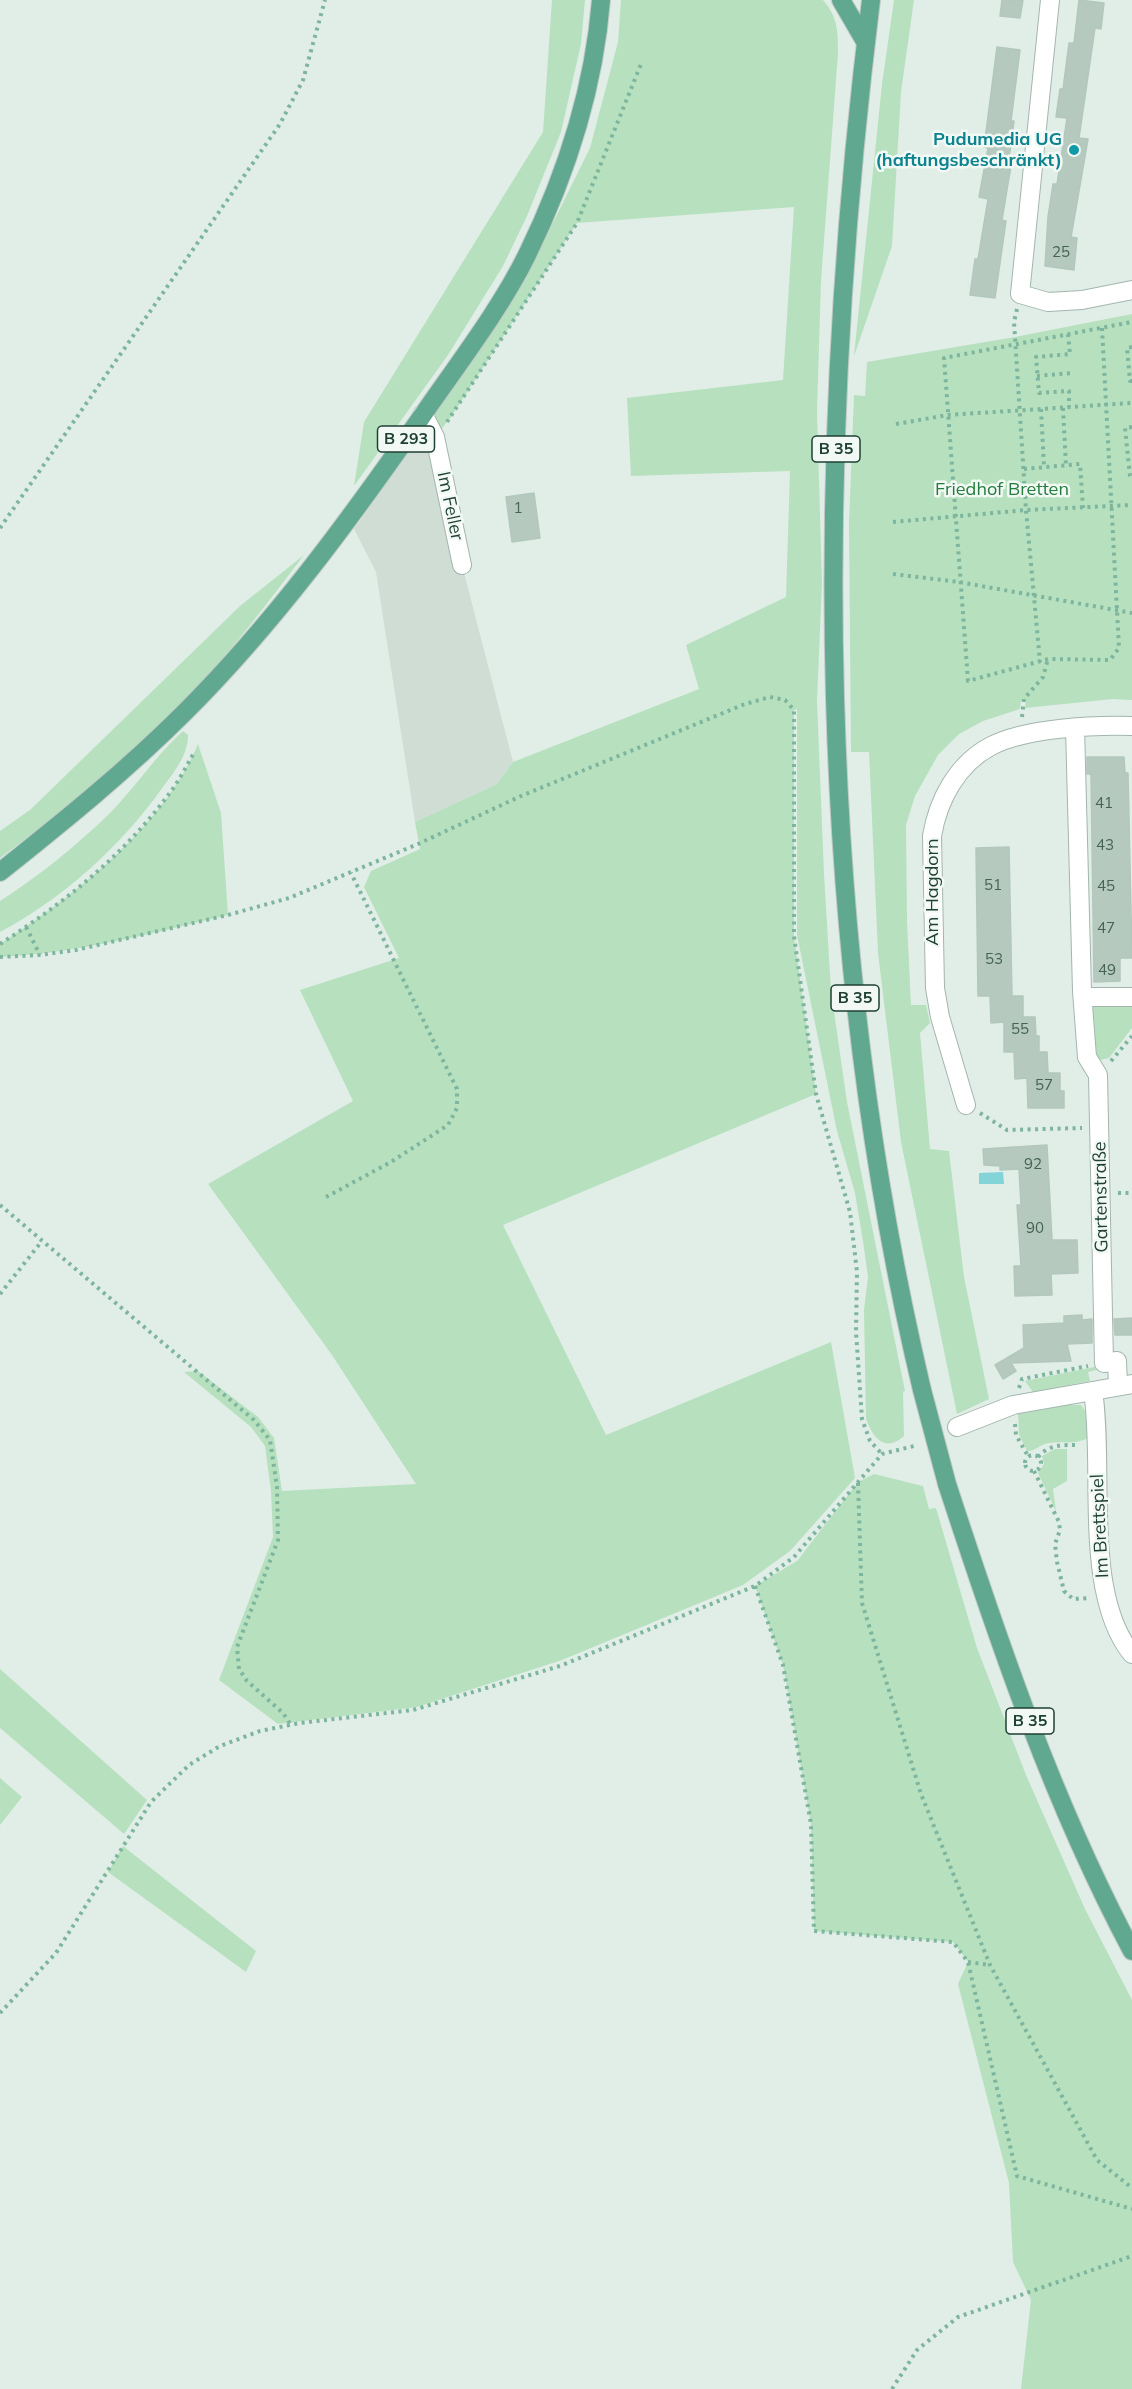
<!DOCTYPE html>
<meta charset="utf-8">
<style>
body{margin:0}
canvas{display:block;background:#e1ede7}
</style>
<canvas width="1132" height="2389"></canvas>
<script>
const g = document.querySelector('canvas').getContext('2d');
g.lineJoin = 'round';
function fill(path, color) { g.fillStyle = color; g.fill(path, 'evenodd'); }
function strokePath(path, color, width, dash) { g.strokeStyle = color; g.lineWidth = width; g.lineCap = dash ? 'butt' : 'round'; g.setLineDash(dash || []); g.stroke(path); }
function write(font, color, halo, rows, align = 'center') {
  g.font = font + ' Mulish,sans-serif'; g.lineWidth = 5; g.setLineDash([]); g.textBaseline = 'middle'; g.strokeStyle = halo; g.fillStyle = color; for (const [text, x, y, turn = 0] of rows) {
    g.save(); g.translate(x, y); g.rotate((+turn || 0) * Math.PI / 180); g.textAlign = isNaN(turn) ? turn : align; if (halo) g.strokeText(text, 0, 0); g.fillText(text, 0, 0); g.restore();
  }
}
const built = new Path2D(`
 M419,437H435L462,565L513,762L497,784L415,822L376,572L354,529Z`);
const green = new Path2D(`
 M552,0H585L581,44L561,132L527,216L503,266L448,355L354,486L364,422L543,132Z
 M621,0H823C838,17 838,32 838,53L821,281L817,411L822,583L817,701L824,874L831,991L847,1102L905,1391L903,1392L904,1436C885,1453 873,1438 866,1419L864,1310L868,1277L863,1241L855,1193L837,1131L797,935V709L794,710V936L816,1094L503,1225L606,1435L831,1342L855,1478L790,1551L743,1585L562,1660L417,1707L278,1724L219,1680L273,1537L271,1491L265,1446L251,1427L184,1372L198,1371L258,1417L274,1438L282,1491L416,1484L332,1355L208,1184L353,1101L300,990L399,958L364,887L371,871L420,849L415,822L497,784L513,762L699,689L686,645L786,597L790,471L631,476L627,398L783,380L794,207L577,223L451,417L435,437L429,422L532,265L590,148L618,42Z
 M894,0H914L901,92L892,246L854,356L882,84Z
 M1132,314V700L1113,699L1025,708L1026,701H1021L1020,709L983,721L959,734L938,755L915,796L906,825L907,921L911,1005H926L930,1023L920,1033L930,1149L949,1151L964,1277L989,1399L957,1414L901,1142L878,953L869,752H851L849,524L854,395L865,396L867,362L1015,337Z
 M304,555C268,602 232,651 191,693C133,753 67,809 0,858V831L30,810L240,606Z
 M183,731L188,735C188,755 175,771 163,787C121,846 64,898 0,932V901C39,876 76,846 109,814C135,788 155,756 183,731Z
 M198,744L221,813L228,915C153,933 78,953 0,957V944C74,896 163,827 198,744Z
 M1132,1001V1028L1109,1058L1100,1060L1092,1053L1090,1008L1095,1002Z
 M1099,1366L1100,1369L1088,1372L1090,1381L1033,1392L1025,1381Z
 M1067,1405H1081L1088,1415L1091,1436C1080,1445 1063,1441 1049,1443C1040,1444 1036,1451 1027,1451L1019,1434L1018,1414Z
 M1055,1449H1067V1481L1053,1489L1056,1511L1038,1473L1044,1464L1042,1456Z
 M874,1474L923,1486L929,1509L936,1508L977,1648L1026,1775L1085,1909L1132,2000V2389H1021L1031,2300L1013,2262L1009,2183L958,1984L968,1962L953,1942L814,1931L811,1824L783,1665L755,1586L797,1561L858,1482Z
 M0,1669L147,1800L124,1834L0,1728Z
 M0,1778L22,1797L0,1825Z
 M123,1846L256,1951L246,1972L108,1872Z`);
const water = new Path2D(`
 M1003,1172L1004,1184H979V1173Z`);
const building = new Path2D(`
 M1002,0H1023L1020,18L1000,16Z
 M1079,0L1104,3L1101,29L1095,28L1079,138L1088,139L1071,237L1077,238L1074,270L1045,266L1048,217L1053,184H1057L1067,118L1056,117L1060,89H1063L1069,43H1074Z
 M997,47L1020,50L1011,121H1014L1008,166H1011L1002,220L1006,221L995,298L970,295L975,259H978L988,199L979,197L988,148L984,147Z
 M534,493L540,538L512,542L506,497Z
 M1087,757H1124L1125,773H1128L1132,958H1120V981L1094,982L1091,774H1087Z
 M1009,847L1012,996H1023V1017H1035L1036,1036H1039V1052H1047L1048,1073H1060V1091H1064V1108H1028L1027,1078L1015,1079L1014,1052H1004V1022L991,1023L990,996H978L976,848Z
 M1047,1145L1052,1240H1077L1078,1273L1051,1274L1052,1295L1015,1296L1014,1266H1021L1017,1205H1021L1019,1169L1000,1170V1166L984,1165L983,1149Z
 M1082,1315V1320L1092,1319V1343L1067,1344L1071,1361L1011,1363L1016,1371L1003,1379L995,1365L1024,1348L1023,1325L1064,1323V1316Z
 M1132,1318V1335H1115L1114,1319Z`);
const path = new Path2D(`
 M1017,309L1014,322L1015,337L1026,510L1040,662
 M1102,328L1119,648L1110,660L1048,659L968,681L944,358L1132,322
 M1068,334L1070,354L1036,357L1039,393L1069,391V407
 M1132,347L1127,348L1130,381H1132
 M1037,376L1072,373
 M1063,408L1066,466
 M1041,409L1044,467
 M447,422L577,223L641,64
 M896,424L948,415L1132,403
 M1132,427L1125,428L1130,476L1132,480
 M1024,469L1080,464L1083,508
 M893,522L1026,510L1132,505
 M0,528L280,124L303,80L325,0
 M893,574L959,582L1132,613
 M1022,717L1024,699L1043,677L1048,659
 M26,927L40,955
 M0,944C64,903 123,856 169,794C179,781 187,765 195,751
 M0,957L40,955L76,950L228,915L289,898L418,844L521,796L745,704L770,697L785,700L794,710V936L816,1094L850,1212L857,1272L856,1332L862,1419L870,1441L882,1454
 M1111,1061L1132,1036
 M980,1113L1007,1130L1082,1128
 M1118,1193H1132
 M326,1197L391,1162L448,1125L457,1108V1089L351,873
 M0,1205L254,1420L270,1440L277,1487L278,1540L237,1647L239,1669L247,1681L283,1713L291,1725
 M0,1294L42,1241
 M1019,1388L1022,1379L1088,1366
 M1015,1424L1016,1435L1028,1456
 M1025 1463a8 8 0 1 1 16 0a8 8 0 1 1-16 0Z
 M1038,1457C1049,1444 1063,1445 1079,1445
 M1034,1471L1059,1522L1060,1530L1055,1544L1057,1562L1064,1591L1073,1599L1090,1598
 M858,1483L862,1603L921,1794L990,1965L1097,2160L1132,2188
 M755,1586L783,1665L811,1824L814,1931L953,1942L968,1962L1017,2176L1132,2209
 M968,1962L990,1965
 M0,2013L56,1953L151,1802L189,1765L220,1746L260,1731L300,1723L413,1710L560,1666L755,1586L794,1557L882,1454L918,1445
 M892,2389L917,2350L958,2317L1132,2256`);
const street = new Path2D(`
 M1050,0L1020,294L1048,302L1082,300L1132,290
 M423,414L435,437L462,565
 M1075,728L1082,991L1087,1057L1098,1075L1104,1363L1117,1361L1118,1386
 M1083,997H1132
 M966,1105L940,1017L935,988L932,836C938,800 957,764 991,746C1026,728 1092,725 1132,726
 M1093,1391C1105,1467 1082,1593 1132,1654
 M957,1427L1013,1405L1132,1384`);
const primary = new Path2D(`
 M841,0L866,43
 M871,0C814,458 815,939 922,1390
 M0,872C64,821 127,770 185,712C274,623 348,522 420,419C455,368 500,310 527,255C566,175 594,89 601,0
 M947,1484C999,1643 1053,1803 1132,1951`);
const primaryBridge = new Path2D(`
 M922,1390L947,1484`);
const markers = [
 [1074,150,6,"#0f9aa8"]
];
const numberNames = [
 ["25",1061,252],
 ["1",518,508],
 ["41",1104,803],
 ["43",1105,845],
 ["51",993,885],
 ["45",1106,886],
 ["47",1106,928],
 ["53",994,959],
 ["49",1107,970],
 ["55",1020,1029],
 ["57",1044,1085],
 ["92",1033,1164],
 ["90",1035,1228]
];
const shields = [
 [406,439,57],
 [836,449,48],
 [855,998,48],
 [1030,1721,48]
];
const shieldNames = [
 ["B 293",406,439],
 ["B 35",836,449],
 ["B 35",855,998],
 ["B 35",1030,1721]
];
const cultureNames = [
 ["Pudumedia UG",1062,140],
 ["(haftungsbeschränkt)",1062,161]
];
const parkNames = [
 ["Friedhof Bretten",1002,490]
];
const streetNames = [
 ["Im Feller",450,506,78],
 ["Am Hagdorn",933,892,-90],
 ["Gartenstraße",1101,1197,-91],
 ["Im Brettspiel",1100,1526,-93]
];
fill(built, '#cfddd5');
fill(green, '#b7e1be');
fill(water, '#82d4d9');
fill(building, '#b6c9bf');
strokePath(building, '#b2c8bd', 1.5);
strokePath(street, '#a3b6ae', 20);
strokePath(primary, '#c0cac6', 20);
strokePath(path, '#7db59e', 4, [3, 4.5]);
strokePath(street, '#fff', 18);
strokePath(primary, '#60a88f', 18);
strokePath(primaryBridge, '#c0cac6', 20, []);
strokePath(primaryBridge, '#60a88f', 18);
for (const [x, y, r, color] of markers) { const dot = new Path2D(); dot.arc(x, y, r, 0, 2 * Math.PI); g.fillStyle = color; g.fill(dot); strokePath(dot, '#f2f9f5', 2); }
write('15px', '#456257', null, numberNames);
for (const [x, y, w] of shields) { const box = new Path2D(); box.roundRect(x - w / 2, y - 13, w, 26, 4.5); g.fillStyle = '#f2f9f5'; g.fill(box); strokePath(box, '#1f4034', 1.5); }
write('bold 16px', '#1f4034', null, shieldNames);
write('bold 18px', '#0d838f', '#f2f9f5', cultureNames, 'right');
write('18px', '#247c3d', '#f2f9f5', parkNames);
write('18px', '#1f4034', '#f2f9f5', streetNames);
</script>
